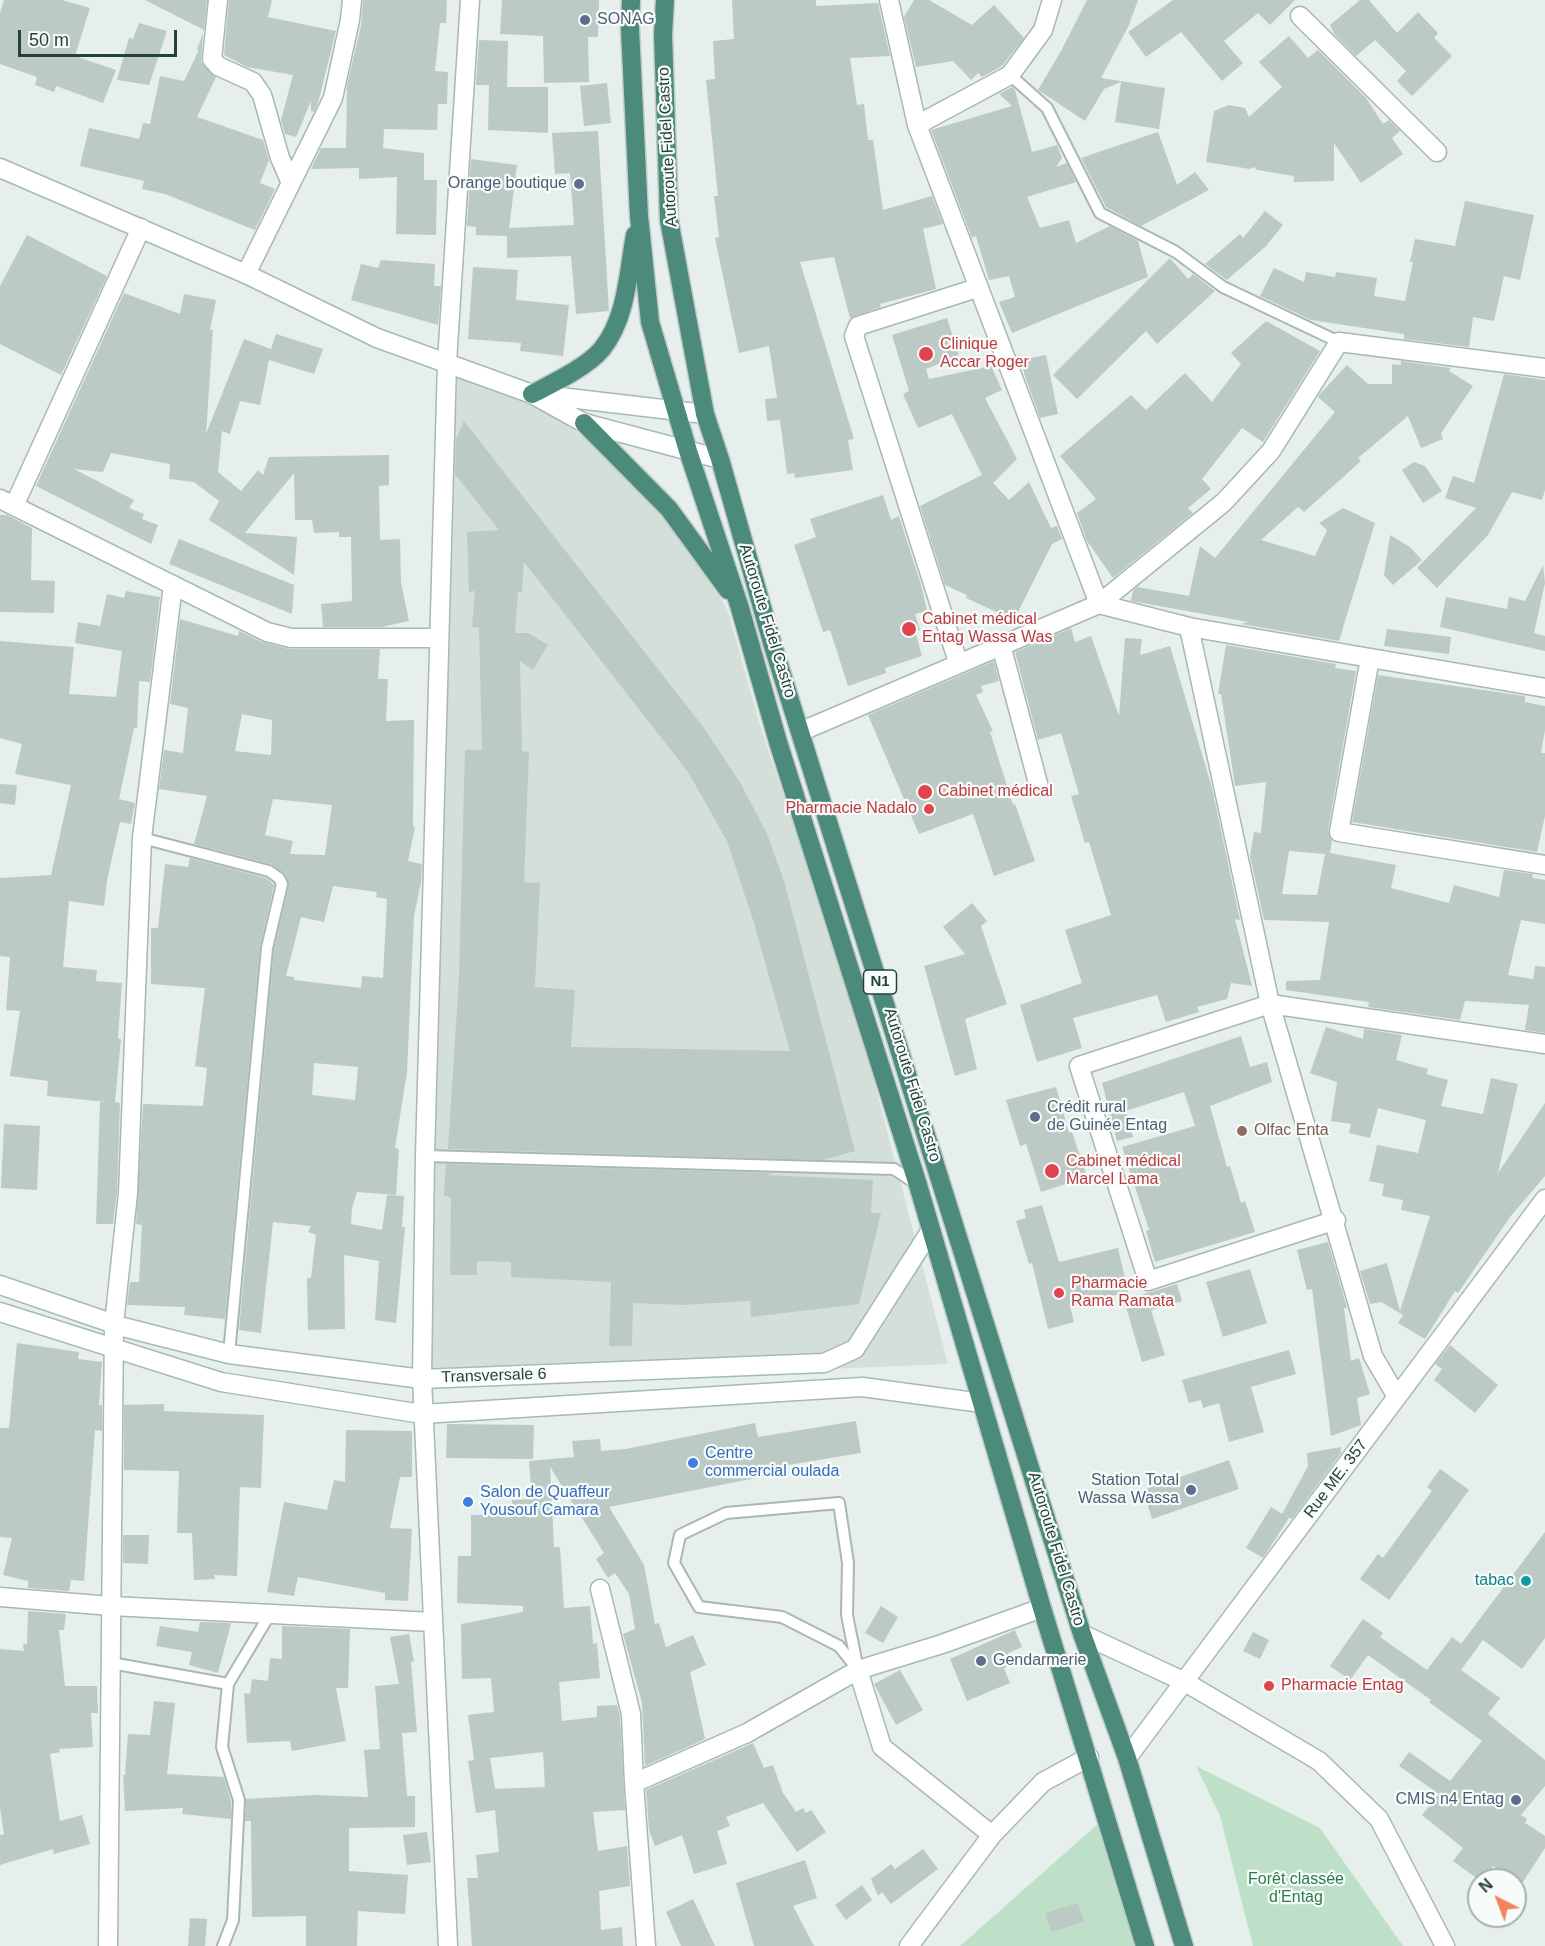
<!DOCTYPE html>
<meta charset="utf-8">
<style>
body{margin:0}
#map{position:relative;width:1545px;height:1946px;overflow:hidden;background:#e6efeb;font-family:Helvetica,sans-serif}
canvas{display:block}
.north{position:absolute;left:1467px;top:1868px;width:60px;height:60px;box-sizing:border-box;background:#f7fbf9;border:2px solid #a3b1ad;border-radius:50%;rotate:318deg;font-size:16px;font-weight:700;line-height:24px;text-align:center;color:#24423a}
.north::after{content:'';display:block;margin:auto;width:21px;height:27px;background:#f4845f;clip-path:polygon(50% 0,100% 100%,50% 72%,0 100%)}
.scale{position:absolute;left:18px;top:30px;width:159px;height:27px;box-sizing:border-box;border:3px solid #24423a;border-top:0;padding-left:8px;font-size:18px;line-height:21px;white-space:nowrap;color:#24423a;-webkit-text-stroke:4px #f7fbf9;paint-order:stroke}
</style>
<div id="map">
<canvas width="1545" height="1946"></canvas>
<div class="north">N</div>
<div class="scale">50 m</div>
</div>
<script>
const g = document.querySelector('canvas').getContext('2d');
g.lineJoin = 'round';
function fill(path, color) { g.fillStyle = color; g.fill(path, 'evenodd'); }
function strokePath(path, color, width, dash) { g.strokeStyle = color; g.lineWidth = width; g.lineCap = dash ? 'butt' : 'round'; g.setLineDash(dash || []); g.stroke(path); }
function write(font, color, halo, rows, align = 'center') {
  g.font = font + ' Helvetica,sans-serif'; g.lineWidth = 4.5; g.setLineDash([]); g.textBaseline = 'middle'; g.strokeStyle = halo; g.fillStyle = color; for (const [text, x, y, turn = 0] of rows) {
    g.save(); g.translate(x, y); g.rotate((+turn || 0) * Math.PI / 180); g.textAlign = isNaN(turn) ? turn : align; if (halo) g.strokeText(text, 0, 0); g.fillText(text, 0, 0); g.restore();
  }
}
const built = new Path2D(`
 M452,352L538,406L623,464L685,539L728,611L761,729L851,993L948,1364L613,1378L428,1380Z`);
const green = new Path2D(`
 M1196,1766L1320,1828L1403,1946H1253L1220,1816Z
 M1108,1815L1143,1946H960Z`);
const building = new Path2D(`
 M4,0H62L90,8L75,56L116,70L103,103L56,86L54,92L35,85L37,77L0,64V13Z
 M145,0H207L204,30Z
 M229,0H272L268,17L336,31L318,103L314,112L311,111V101L296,137L285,134L281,120L293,75L247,67L224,55Z
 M363,0H447L446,23H440L435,71L448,72L447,104H438L437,130L384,129L383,148L424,153V180H437L436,235L396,234L397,177L359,179V168L311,169L321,148H346L347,85L361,26Z
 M502,0H599L598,37H588L589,82L544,83L543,36L500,34Z
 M732,0H816V6L878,3L890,56L850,58L857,105L864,104L868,140H873L883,210L932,196L943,224L923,229L936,289L880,304L881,307L850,318L834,257L800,262L854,439L848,440L853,470L795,478L794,473L787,474L780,420L767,421L765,399L777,398L769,346L739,353L715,238L719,237L714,196H718L706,80L715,79L713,41L734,39Z
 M914,0H929L972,25L994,5L1024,38L1002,66L982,77L978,73L971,80L953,61L916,67L904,17Z
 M1087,0H1138L1129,25L1101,78L1165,88L1159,129L1115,122L1121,82L1104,89L1085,121L1038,90L1061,51Z
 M1173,0H1295L1270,25L1258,13L1224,41L1243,63L1222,81L1181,32L1146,57L1128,32Z
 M1360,0H1369L1397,33L1418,12L1438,33L1434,38L1452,56L1412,96L1397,81L1406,71L1375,40L1356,56L1335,35L1330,25Z
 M139,23L167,31L149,85L117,80L129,38L133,39Z
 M203,32L201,62L216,77L197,117L263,140L269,160L260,183L275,189L255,230L165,194L142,189L144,181L80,166L89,128L139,139L143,123L150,124L160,76L184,81L199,50H197Z
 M1289,36L1308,58L1318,50L1366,98L1383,124L1389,120L1400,131L1392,138L1403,154L1361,183L1334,143V181L1294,182V176L1257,170L1254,167L1250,169L1206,162L1214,111L1229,105L1245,108L1249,117L1282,87L1259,62Z
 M479,40L508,41L507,87H548V133L488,130L489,85H476Z
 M607,83L611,123L584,126L580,86Z
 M1012,87L1015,90L1032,152L1057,145L1062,158L1056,167L1067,163L1076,182L1027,197L1040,228L1069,220L1076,243L1110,226L1138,241L1148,277L1012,333L999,302L1015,297L1009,276L989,280L976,236L972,238L931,130L1012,106L999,94Z
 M598,131L609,311L576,314L571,256L507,258V236L476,235V227L467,226L471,159L517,165L509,228L574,225L570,173L555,174L552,133Z
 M1158,132L1177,185L1195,172L1209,190L1141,226L1106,207L1081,158Z
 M1465,201L1534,215L1520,280L1504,276L1494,321L1473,317L1469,347L1404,339V334L1311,320L1260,296L1274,268L1304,282L1306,272L1335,277L1336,272L1377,278L1374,296L1405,301L1413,262H1410L1415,239L1455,246Z
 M1265,211L1283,225L1265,247L1227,280L1205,264L1240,234L1243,238Z
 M27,235L107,276L61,375L0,344V286Z
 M1170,258L1188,279L1193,274L1215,291L1157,344L1146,331L1077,399L1053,375Z
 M381,260L435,264L434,286H441L438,325L351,300L361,264L378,268Z
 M473,267L518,270L516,300L569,305L563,356L520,351L521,343L468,339Z
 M124,293L180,314L184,294L216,300L210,330H213L206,434L244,339L271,349L276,334L323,349L314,374L269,360L260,405L240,401L230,434L222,431L218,472L241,491L258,470L263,475L269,457L389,455V485L379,486L380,540L400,539L401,582L409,621L382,627H323L321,604L352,601L351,537H339V532L314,533L312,520H295L294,473L245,533L297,537L294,575L209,520L219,501L194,482L169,479L170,464L111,453L103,472L74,469L134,500L129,508L144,514L142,519L158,525L151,544L36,486Z
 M947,318L959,355L926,369L929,379L991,366L1002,390L985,398L1017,459L993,483L1009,500L1029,482L1051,528L1057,526L1062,539L1052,544L1014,620L966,598L967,595L945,585L920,506L982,475L952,414L918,428L903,394L909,391L892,335Z
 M1266,321L1320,351L1263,442L1242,428L1202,479L1211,489L1188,508L1193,513L1113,578L1087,541L1077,513L1096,499L1060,456L1131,395L1146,410L1185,373L1212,402L1241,364L1231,353Z
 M1046,355L1058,414L1040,418L1025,376L1021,360Z
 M1401,361L1451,368L1449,371L1473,386L1441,433L1443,439L1421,448L1408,416L1358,458L1361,461L1304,512L1298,507L1261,540L1315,556L1327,530L1319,523L1343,508L1375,523L1339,641L1241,624L1248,622L1131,601L1133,591L1137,587L1189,596L1200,546L1215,558L1335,412L1318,397L1319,395L1347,365L1368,384H1392V364L1401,365Z
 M1504,374L1545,380V490L1542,500L1512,492L1488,535L1437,588L1417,568L1476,508L1445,498L1453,476L1474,483Z
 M464,421L704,728L741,784L767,834L784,881L855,1151L823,1160L448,1149L459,978L465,750H482L479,627H472L475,591L469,592L467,532L499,530L455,474L456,439ZM524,562L688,772L727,841L754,923L790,1051L571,1047L575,990L535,987L540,883L524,882L529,752L522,751L520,661L533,670L548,645L528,633H515L518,592H522Z
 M1414,462L1425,466L1442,491L1423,503L1402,470Z
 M883,495L891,520L899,516L922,588L927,611L915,614L920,630L915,631L922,656L885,668L886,673L848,686L830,630L823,632L794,545L816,537L810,519Z
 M0,515H7L32,528L31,580L55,581L54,613L0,612Z
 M1390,535L1410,547L1422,560L1393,585L1384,575Z
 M179,539L294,585L292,614L169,564Z
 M1543,565L1545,583L1534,633L1545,636V651L1440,627L1446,597L1507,609L1509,597L1525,601Z
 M126,591L160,597L150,682L139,681L137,728H134L119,799L135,803L131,824L120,822L107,881L104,906L69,901L63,967L97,970L96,981L122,983L118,1038L121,1039L115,1102L120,1103L117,1192L113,1224H96L100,1102H107L47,1096L48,1081L10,1076L20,1011L6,1010L10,957L0,956V878L51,875L71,785L15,774L22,744L0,738V641L74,647L69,694L116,697L122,651L75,643L78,622L100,626L107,594L124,598Z
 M180,619L238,636L239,631L262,642L289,649H380L378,679H388L386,721L414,720L413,827H415L408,861L422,864L421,882L414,916L407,1072L395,1148L399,1149L396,1195L357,1192L352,1208L351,1224L382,1230L387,1195L404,1196L402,1227H405L396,1323L375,1320L379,1261L344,1255L345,1329L308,1330L307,1278H311L316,1235L308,1232L311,1226L273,1222L261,1333L239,1330L274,949L289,885L285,874L271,864L194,844L207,796L159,789L164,750L183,753L188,708L170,704ZM242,714L272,720L271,755L235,751ZM273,799L332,805L325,855L290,854L293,841L265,835ZM333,886L377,892L376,897L387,899L383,978L362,976L361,988L294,980V977L286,976L301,917L324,922ZM314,1063L358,1067L355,1100L312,1095Z
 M1071,628L1075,642L1091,636L1119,716L1125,638L1142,639L1140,655L1170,646L1212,788L1240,920L1235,919L1252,986L1231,983L1227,999L1197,1007L1199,1012L1166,1022L1157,995L1073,1018L1082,1048L1037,1062L1020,1005L1082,983L1065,930L1111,915L1089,842L1085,843L1071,796L1079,794L1061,733L1038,740L1015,652Z
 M1387,629L1451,637L1449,654L1384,646Z
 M1226,645L1336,664L1335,668L1356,671L1328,830L1332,840L1330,853L1396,865L1391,888L1449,903L1454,885L1499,897L1504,870L1533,874L1532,878L1545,880V924L1521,920L1508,975L1533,979L1535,966L1545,967V1033L1525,1030L1529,1005L1465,1001L1460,1020L1368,1007L1369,1002L1286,990V981L1320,980L1329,922L1264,920L1250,856L1254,832L1261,833L1266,782L1235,786L1221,694H1218ZM1289,851L1325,854L1317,895L1282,894Z
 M994,661L999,681L981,686L983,692L976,695L993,731L990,732L1013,805L1015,804L1035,861L994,876L973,814L919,834L868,715Z
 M1378,675L1525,696V702L1545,706V730L1541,753H1545V816L1537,852L1352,822Z
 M0,784L17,785L15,805L0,803Z
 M190,858L266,878L274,885L260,947L225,1319L184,1315L185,1307L127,1305L130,1282H139L142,1225L136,1224L143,1104L203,1106L207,1068L195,1066L205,988L151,984V928H158L165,864L188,867Z
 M972,903L987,921L981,926L1007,1004L965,1019L977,1069L955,1076L924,966L965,954L943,927Z
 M1326,1027L1363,1039L1364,1029L1402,1035L1396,1060L1428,1069L1426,1074L1448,1080L1441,1106L1483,1114L1491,1078L1518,1084L1498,1173L1545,1103V1176L1510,1217L1458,1293L1455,1291L1425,1339L1398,1323L1403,1315L1381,1302L1370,1304L1360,1271L1387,1263L1400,1311L1430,1216L1401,1210L1403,1200L1382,1196L1384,1184L1369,1181L1377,1145L1418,1153L1426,1120L1378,1108L1370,1138L1349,1133L1351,1124L1331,1121L1337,1082L1310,1073Z
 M1241,1036L1250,1067L1267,1062L1272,1082L1210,1106L1227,1167L1230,1166L1241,1203L1245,1201L1255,1232L1155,1262L1146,1231L1149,1230L1122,1147L1195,1126L1184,1092L1126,1111L1133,1137L1117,1141L1102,1083Z
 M1056,1087L1069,1133L1072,1132L1087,1177L1041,1192L1026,1144L1020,1146L1006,1100Z
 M4,1124L40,1126L37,1190L1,1188Z
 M446,1164L773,1173L767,1175L873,1180L871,1213H881L859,1304L751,1317L750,1301L682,1305L633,1303L632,1346H609L611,1282L511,1277V1262L477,1261V1275H450L451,1197L444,1196Z
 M1042,1205L1059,1262L1118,1248L1128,1292L1070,1306L1074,1322L1048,1329L1032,1263L1029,1264L1016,1221L1026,1218L1024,1210Z
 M1328,1242L1347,1308H1344L1351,1361L1359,1358L1370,1394L1357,1398L1361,1425L1331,1436L1312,1289L1307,1290L1297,1250Z
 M1250,1269L1267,1323L1223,1337L1206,1282Z
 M1177,1284L1182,1301L1151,1310L1165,1355L1142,1362L1124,1300Z
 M17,1343L79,1352L78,1359L102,1362L99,1405H102V1431L95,1430L84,1581L71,1580L69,1591L28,1588V1581L3,1575L12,1538L0,1537V1428H9Z
 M1450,1345L1498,1385L1475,1413L1434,1380L1442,1369L1435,1364Z
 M1289,1350L1296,1374L1251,1387L1264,1432L1229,1442L1219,1403L1203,1408L1201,1400L1189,1403L1182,1380Z
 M164,1404V1411L264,1415L261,1488L240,1487L237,1576L214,1575L215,1579L194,1580L192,1533H177L179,1471L124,1470V1405Z
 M856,1421L861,1453L764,1469L766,1476L609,1507L644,1565L655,1624L659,1623L666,1647L693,1635L706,1665L690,1672L705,1739L645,1766L642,1703L623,1634L635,1629L629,1594L615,1573L608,1578L596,1559L604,1553L550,1467L554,1547H560L564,1608L590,1606L593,1644L597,1643L600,1678L559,1682L562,1721L597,1717V1706L617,1705L620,1716L625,1810L593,1812L598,1851L627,1846L630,1886L599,1891L601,1930L622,1927L623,1946H472L467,1878H478L476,1855L499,1852L495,1810L476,1813L468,1761L474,1760L468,1715L494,1712L491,1678L462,1679L461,1624L523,1612V1606L457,1603L458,1556H471V1515L513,1514L512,1500L532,1499L529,1461L574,1457L572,1441L600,1439L601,1451L626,1449L755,1423L758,1437ZM543,1752L545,1787L495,1789L490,1758Z
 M447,1424L534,1425L533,1459L446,1458Z
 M346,1430L412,1431V1477H400L390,1528L412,1529L408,1601L385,1600V1593L298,1577L294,1596L267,1592L284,1502L327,1510L334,1480L345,1482Z
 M1341,1447V1453L1292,1519L1282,1514L1308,1466L1307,1453Z
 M1229,1460L1239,1489L1152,1519L1143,1490Z
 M1440,1469L1469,1490L1389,1600L1360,1579L1378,1554L1383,1558L1432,1491L1427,1487Z
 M1271,1507L1289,1518L1263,1558L1246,1548Z
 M1545,1532V1638L1522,1669L1483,1640L1461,1670L1500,1698L1488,1714L1545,1760V1786L1521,1815L1527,1819L1525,1823L1545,1836V1848L1521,1885L1493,1866L1483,1880H1479L1453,1861L1463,1848L1422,1815L1439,1794L1399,1766L1409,1752L1450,1781L1482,1741L1429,1702L1431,1700L1368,1655L1350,1680L1330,1666L1363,1619L1383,1633L1380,1637L1427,1670L1452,1637L1461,1644Z
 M123,1535H149L148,1564L123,1563Z
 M881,1606L898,1617L883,1643L865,1633Z
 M28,1611L66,1614L64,1630H59L65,1686H97L98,1713H91L93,1747L59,1749L60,1752L50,1754L60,1821L82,1815L90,1844L54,1854L53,1849L0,1865V1835L4,1834L0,1808V1649L24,1651L23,1644H27Z
 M200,1622L231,1623L218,1673L189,1665L192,1652L156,1646L160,1626L198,1632Z
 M282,1626L350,1629L348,1688H336L346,1741L292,1751L290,1741L247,1743L244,1693L250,1694L252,1679L268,1681L270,1658L282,1659Z
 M1015,1630L1022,1647L1008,1653L1012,1664L1004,1668L1010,1683L967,1701L950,1659Z
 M1253,1632L1269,1640L1260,1659L1243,1651Z
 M409,1634L414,1661L411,1662L417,1732L402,1733L407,1796H415V1827L349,1828V1871L408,1875L405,1914L358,1911L357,1946H306V1916L252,1917L251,1821H245L246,1799L314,1795L368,1797L364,1750L380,1749L375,1686L399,1684L390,1637Z
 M900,1670L923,1710L896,1725L874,1684Z
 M154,1701L175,1703L167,1774L224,1777L231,1801V1819L182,1814L183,1808L125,1811L123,1775H125L128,1734L150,1735Z
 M753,1743L764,1768L773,1765L783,1793L796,1812L803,1808L806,1813L811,1810L826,1832L797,1852L763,1803L726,1817L730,1826L717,1831L727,1864L694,1874L682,1835L655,1846L649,1830L646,1790Z
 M427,1832L431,1862L407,1865L403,1835Z
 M923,1849L938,1869L891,1904L882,1892L878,1896L871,1879L891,1864L895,1869Z
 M805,1860L817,1898L793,1906L814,1946H754L736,1883Z
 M862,1885L872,1900L846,1920L835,1905Z
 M693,1899L715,1946H681L666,1912Z
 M1078,1903L1084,1922L1051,1932L1045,1913Z
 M190,1918L207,1919L205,1946H188Z`);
const service = new Path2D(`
 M1010,75L1047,108L1100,213L1176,252L1223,287L1339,342
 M142,838L269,871L279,878L282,884L267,948L229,1354
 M425,1156L894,1169L918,1185
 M839,1503L848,1563L847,1615L858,1670L839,1646L782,1617L699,1607L674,1563L680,1535L726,1513Z
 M111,1663L228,1684
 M223,1946L233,1920L239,1800L222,1747L228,1684L270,1614`);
const minor = new Path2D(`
 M218,0L212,59L218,66L253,82L262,95L280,158L291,183
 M889,0L917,125L1099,604L1189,627L1545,688
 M1300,16L1437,152
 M917,125L1010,75L1043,30L1052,0
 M246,274L333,98L350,20L352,0
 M0,499L267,632L291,638H439
 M14,506L141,228
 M1189,627L1270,1004L1373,1356L1397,1397
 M1001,645L1039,787
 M1370,658L1339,832L1545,865
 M958,662L854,336L858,326L977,288
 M802,731L1099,604L1224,502L1271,451L1339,342L1545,368
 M1336,1220L1148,1281L1079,1066L1270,1004L1545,1044
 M600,1589L631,1714L634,1783L646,1946
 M0,1597L111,1606L433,1622
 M1082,1634L1185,1682L1319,1761L1379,1819L1445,1946
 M858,1670L882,1747L992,1835
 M1127,1758L1545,1199
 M634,1783L747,1733L858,1670L942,1644L1042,1608
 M108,1946L114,1324L128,1193L142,838L173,585
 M448,1946L422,1379L425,1156L447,362L470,0
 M909,1946L992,1835L1043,1782L1089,1757`);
const secondary = new Path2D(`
 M0,168L246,274L377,338L532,394L584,423L720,459
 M543,395L705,414
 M0,1285L123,1327L229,1354L422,1379L824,1363L855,1349L931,1230
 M0,1312L221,1382L422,1414L862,1387L982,1403`);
const trunk = new Path2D(`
 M631,0L630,29L639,216L650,322L688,451L739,605L778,742L918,1185L1042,1608L1145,1946
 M665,0L663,34L669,220L705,414L720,459L773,646L1082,1634L1127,1758L1184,1946
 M532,394C553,383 587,367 602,349C627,318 628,272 635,235
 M584,423L669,509L728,590`);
const markers = [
 [585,20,6,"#5c6f8a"],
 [579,184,6,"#5c6f8a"],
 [926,354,8,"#e0444e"],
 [909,629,8,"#e0444e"],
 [925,792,8,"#e0444e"],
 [929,809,6,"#e0444e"],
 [1035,1117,6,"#5c6f8a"],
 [1242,1131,6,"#8d6e63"],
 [1052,1171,8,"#e0444e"],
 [1059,1293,6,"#e0444e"],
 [693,1463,6,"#3f7fe0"],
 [1191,1490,6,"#5c6f8a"],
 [468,1502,6,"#3f7fe0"],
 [1526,1581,6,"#0f9aa8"],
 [981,1661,6,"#5c6f8a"],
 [1269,1686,6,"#e0444e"],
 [1516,1800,6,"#5c6f8a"]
];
const shields = [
 [880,982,33]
];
const shieldNames = [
 ["N1",880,982]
];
const serviceNames = [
 ["SONAG",597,20],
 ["Orange boutique",567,184,"right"],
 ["Crédit rural",1047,1108],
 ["de Guinée Entag",1047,1126],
 ["Station Total",1179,1481,"right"],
 ["Wassa Wassa",1179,1499,"right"],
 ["Gendarmerie",993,1661],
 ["CMIS n4 Entag",1504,1800,"right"]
];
const streetNames = [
 ["Autoroute Fidel Castro",668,147,-93],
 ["Autoroute Fidel Castro",767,621,73],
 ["Autoroute Fidel Castro",912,1085,73],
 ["Transversale 6",494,1376,-2],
 ["Rue ME. 357",1336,1479,-53],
 ["Autoroute Fidel Castro",1056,1549,73]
];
const healthNames = [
 ["Clinique",940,345],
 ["Accar Roger",940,363],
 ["Cabinet médical",922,620],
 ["Entag Wassa Was",922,638],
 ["Cabinet médical",938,792],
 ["Pharmacie Nadalo",917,809,"right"],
 ["Cabinet médical",1066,1162],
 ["Marcel Lama",1066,1180],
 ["Pharmacie",1071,1284],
 ["Rama Ramata",1071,1302],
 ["Pharmacie Entag",1281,1686]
];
const educationNames = [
 ["Olfac Enta",1254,1131]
];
const shopNames = [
 ["Centre",705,1454],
 ["commercial oulada",705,1472],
 ["Salon de Quaffeur",480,1493],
 ["Yousouf Camara",480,1511]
];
const cultureNames = [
 ["tabac",1514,1581]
];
const parkNames = [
 ["Forêt classée",1296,1880],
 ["d'Entag",1296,1898]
];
fill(built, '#d4dfda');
fill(green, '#bfe0c8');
fill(building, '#bbcac4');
strokePath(service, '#a8b8b2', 14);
strokePath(minor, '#a8b8b2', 21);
strokePath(secondary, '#a4bbb3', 21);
strokePath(trunk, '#c2cac8', 21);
strokePath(service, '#fff', 10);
strokePath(minor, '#fff', 18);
strokePath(secondary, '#fff', 18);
strokePath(trunk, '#4c8a7c', 18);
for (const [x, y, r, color] of markers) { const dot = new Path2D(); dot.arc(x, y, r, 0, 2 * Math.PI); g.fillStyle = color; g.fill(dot); strokePath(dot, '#f7fbf9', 2); }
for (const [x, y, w] of shields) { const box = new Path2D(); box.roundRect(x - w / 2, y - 12, w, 24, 4.5); g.fillStyle = '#f7fbf9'; g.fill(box); strokePath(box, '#24423a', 1.5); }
write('bold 15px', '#24423a', null, shieldNames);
write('16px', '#4e5e75', '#f7fbf9', serviceNames, 'left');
write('16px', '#24423a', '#f7fbf9', streetNames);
write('16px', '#be3a42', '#f7fbf9', healthNames, 'left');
write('16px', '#785e54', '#f7fbf9', educationNames, 'left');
write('16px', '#366cbe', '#f7fbf9', shopNames, 'left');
write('16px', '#0d838f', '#f7fbf9', cultureNames, 'right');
write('16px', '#2d7a4b', '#f7fbf9', parkNames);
</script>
